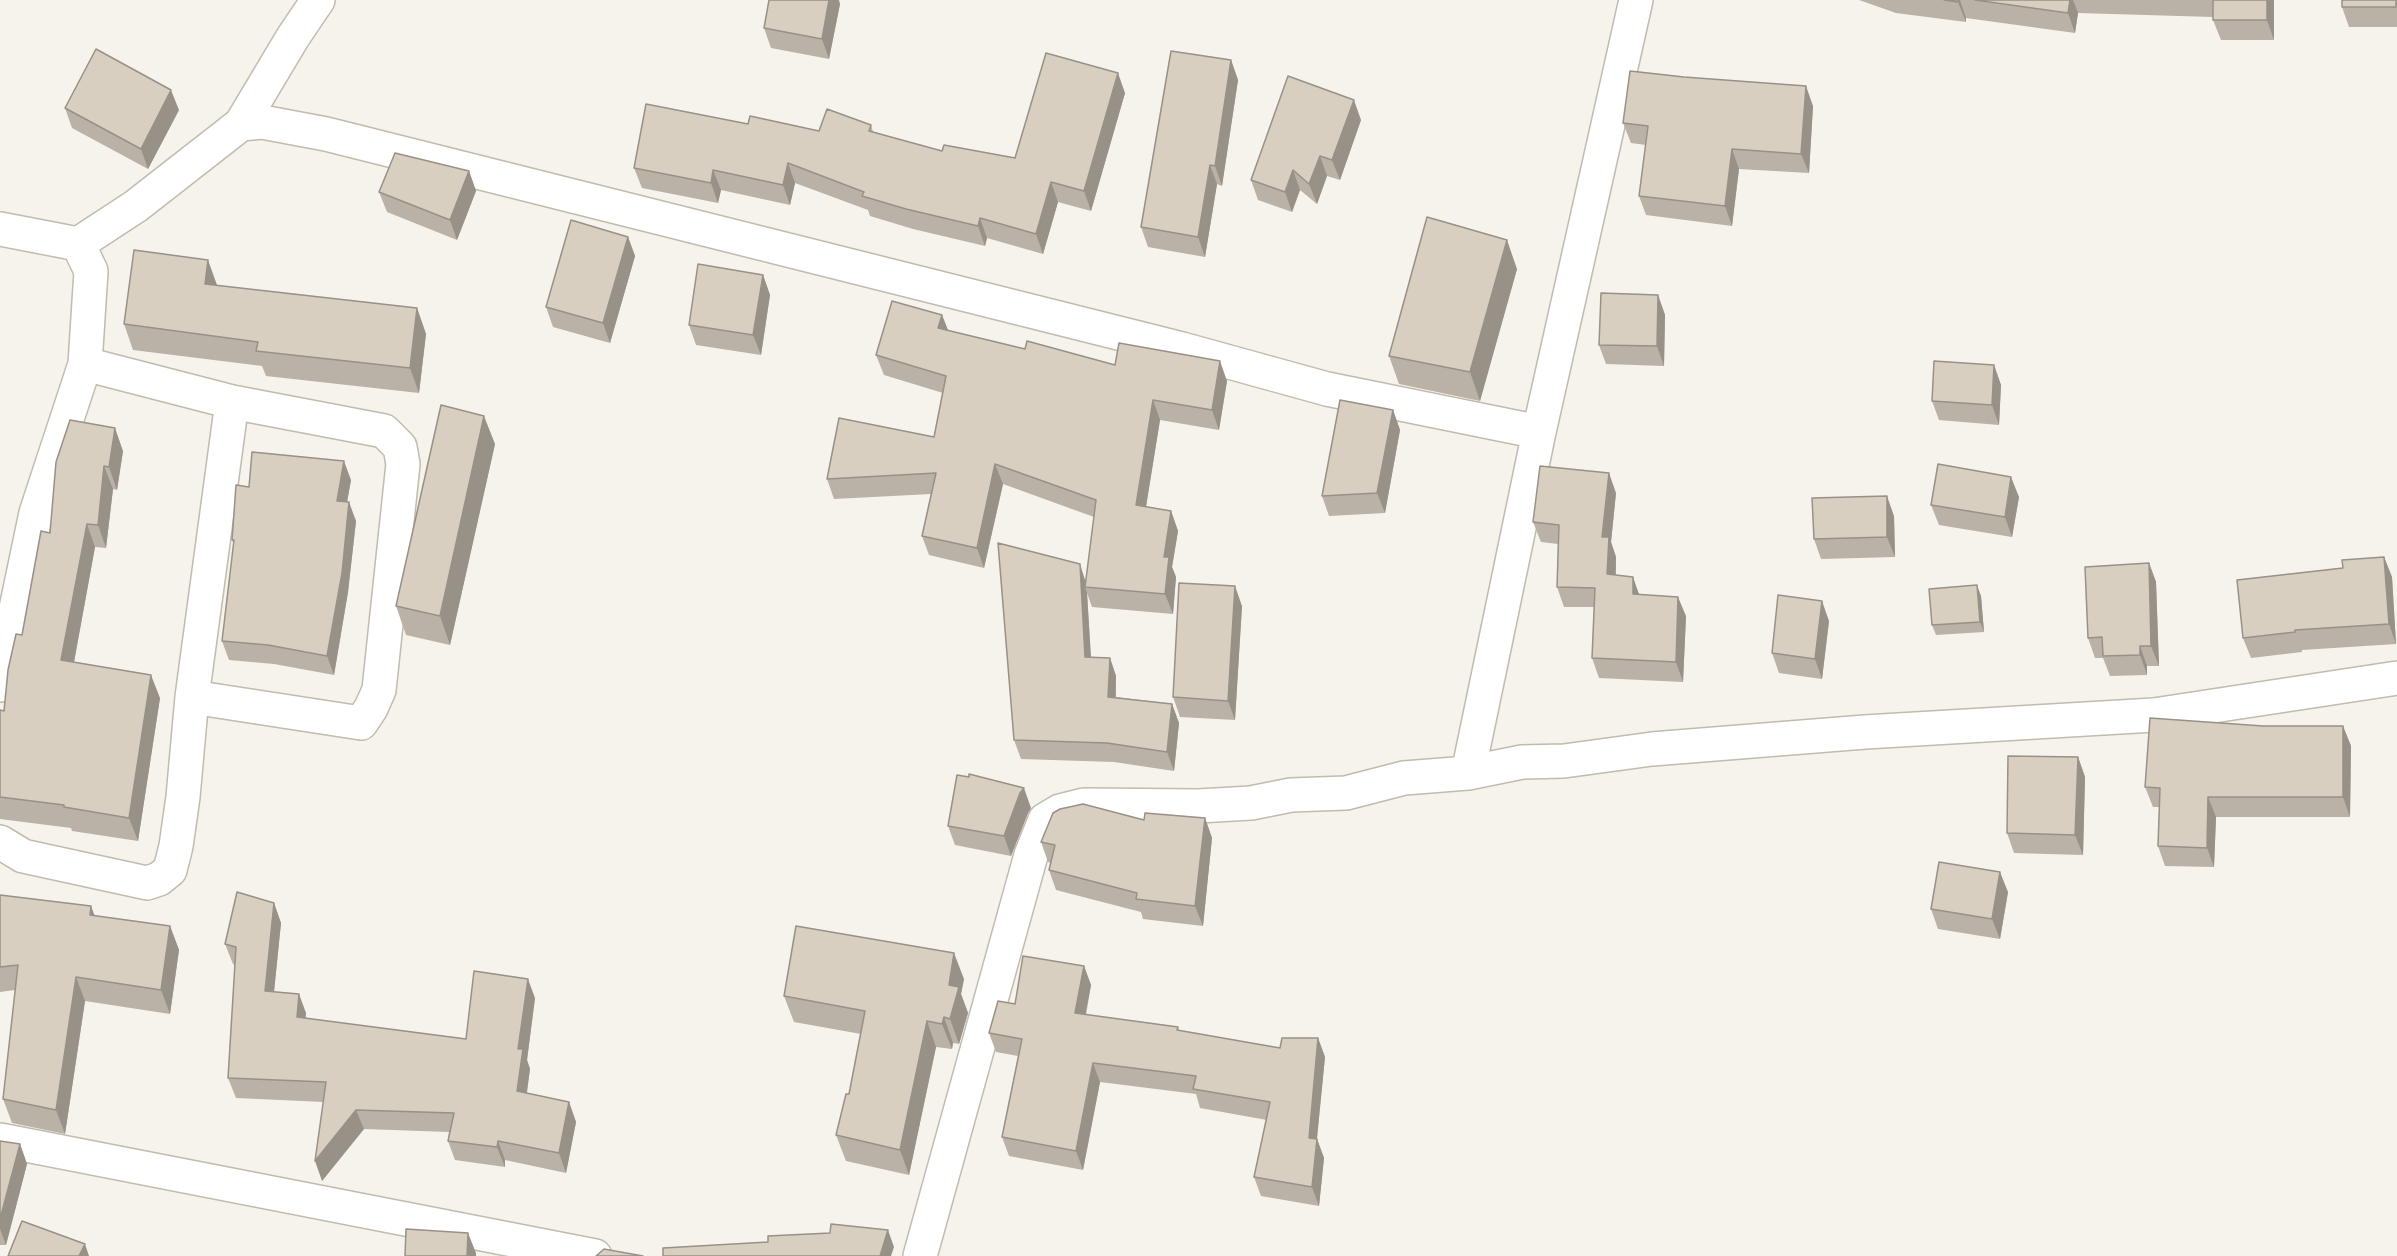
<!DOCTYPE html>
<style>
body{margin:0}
canvas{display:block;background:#f6f3ec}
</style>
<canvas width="2397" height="1256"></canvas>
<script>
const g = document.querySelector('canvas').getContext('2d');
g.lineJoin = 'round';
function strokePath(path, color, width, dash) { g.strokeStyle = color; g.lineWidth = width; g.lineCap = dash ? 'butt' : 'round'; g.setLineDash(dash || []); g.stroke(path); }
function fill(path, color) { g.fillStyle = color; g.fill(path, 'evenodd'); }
const minor = new Path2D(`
 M241,124L262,122L326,134L1182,349L1327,389L1539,432
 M0,229L78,244L91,271L85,364L36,513L0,685
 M78,244L136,206L241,124L293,37L318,0
 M192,697L232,402
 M1468,773L1539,432L1636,0
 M0,842L23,856L147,883L159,879L170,870L176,846L183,797L192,697L361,723L371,708L379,690L403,464L400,447L384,431L232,402L85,364
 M0,1140L595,1256
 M920,1256L1031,855L1045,820L1060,811L1084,805L1198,806L1251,803L1291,795L1346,793L1404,778L1468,773L1522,762L1564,761L1652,749L1865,732L2154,715L2397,678`);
const wall = new Path2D(`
 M1859,0H2274V40H2221L2213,20V17L2078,13L2075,33L1966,18V22L1896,13Z
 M2397,0V27H2349L2342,7Z
 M840,4L829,59L771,48L764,28Z
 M1231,60L1238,80L1222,186L1217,184L1205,257L1148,247L1141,227Z
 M1125,93L1091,211L1058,202L1043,254L987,238L985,246L913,229L870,216L868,210L795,183L790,205L721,190L718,203L642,188L634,168L748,124L819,131L871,125L873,132L942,151L1015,158Z
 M1813,106L1809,173L1739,169L1732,226L1646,215L1639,196L1646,145L1631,143L1623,123Z
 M65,108L179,110L148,169L72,128Z
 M1361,120L1340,180L1327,176L1317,204L1300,190L1292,212L1258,200L1251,180Z
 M469,171L476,191L457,240L387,212L379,192Z
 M628,237L635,256L610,343L553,327L546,307Z
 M1517,269L1480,401L1399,384L1389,356Z
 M763,275L770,295L761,355L696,345L689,325Z
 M217,286L417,308L426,334L419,393L266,376L262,366L133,350L124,324Z
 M1658,295L1665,315L1664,366L1606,364L1599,345Z
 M942,315L948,331L1025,349L1115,365L1227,381L1219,430L1160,420L1146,507L1171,511L1178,531L1172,567L1176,577L1173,614L1092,607L1087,593L1091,657L1110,658L1116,676V697L1172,704L1179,723L1174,771L1114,762L1021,759L1014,740L1086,580L1094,517L1003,484L984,568L929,555L922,536L931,494L834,499L827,479L934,437L943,393L884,375L876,355Z
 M1994,365L2001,385L1999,425L1939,420L1932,401Z
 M1393,410L1400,430L1385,513L1329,516L1322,496Z
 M495,444L450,645L406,635L396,606Z
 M123,451L117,490L113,489L106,548L95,547L74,662L160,698L138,841L72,831L71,828L0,819V710L4,711L22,635L50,533L56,462Z
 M351,480L347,502L356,521L348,592L334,675L274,664L229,660L222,641L234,545L232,540L249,487Z
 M1616,493L1611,542L1616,557V575L1639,595L1686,616L1683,682L1599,678L1592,658L1594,607H1564L1557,587L1558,544L1541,542L1533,522Z
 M2019,497L2012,537L1939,525L1931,505Z
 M1894,516L1895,557L1821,559L1814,539Z
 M2384,557L2392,577L2396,644L2302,650V652L2251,658L2243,638L2343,568Z
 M2149,563L2156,582L2159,666H2147V675L2110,676L2103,658H2095L2088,638Z
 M1981,596L1984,632L1936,635L1932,625Z
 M1242,606L1235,720L1180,717L1173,697Z
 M1829,621L1822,679L1779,673L1772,653Z
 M2263,726H2343L2351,746L2350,817H2216L2214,867L2165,866L2158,846L2160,807H2153L2145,787Z
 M2078,757L2085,777L2083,855L2014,853L2007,833Z
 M1031,808L1028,813L1011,856L955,845L948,826Z
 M1205,818L1212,838L1203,926L1143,919L1141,912L1056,890L1049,870L1051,863L1048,862L1041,842L1144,820Z
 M2008,892L2000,939L1938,929L1931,909Z
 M0,895L95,916L170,926L179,950L170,1014L85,1001L65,1134L12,1123L3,1099L15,990L0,992Z
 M274,903L281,923L274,992L306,1013L305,1018L466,1039L535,998L527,1060L530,1069L527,1093L569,1102L576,1122L566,1173L505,1160V1167L455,1160L448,1141L449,1132L364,1129L322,1181L324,1102L236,1098L228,1078L235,965L233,964L225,944Z
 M1084,966L1091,985L1086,1015L1178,1027L1179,1031L1280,1048L1318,1038L1325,1057L1317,1139L1324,1158L1319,1206L1261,1196L1254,1177L1267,1120L1200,1108L1196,1094L1100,1082L1083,1170L1009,1156L1002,1137L1018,1056L996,1052L989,1033L1015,1004Z
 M964,979L961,994L968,1013L959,1044L953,1043L952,1049L936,1047L909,1175L846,1161L836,1135L849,1094L861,1034L794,1022L784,996Z
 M0,1141L20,1144L27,1164L6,1245H0Z`);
const shadedWall = new Path2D(`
 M829,0H839L840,4L829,59L822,39Z
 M1959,0H1960L1966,18V22L1958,2Z
 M2070,0H2073L2078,13L2075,33L2068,13Z
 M2267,0H2274V40L2267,20Z
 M1231,60L1238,80L1222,186L1215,166Z
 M1118,73L1125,93L1091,211L1084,191Z
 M1806,86L1813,106L1809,173L1801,154Z
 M171,90L179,110L148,169L141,149Z
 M1354,100L1361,120L1340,180L1332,160Z
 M1732,149L1739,169L1732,226L1725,206Z
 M1320,156L1327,176L1317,204L1309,184Z
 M788,163L795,183L790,205L783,185Z
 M1210,165L1217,184L1205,257L1198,237Z
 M713,170L721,190L718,203L711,183Z
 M1293,170L1300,190L1292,212L1285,192Z
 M469,171L476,191L457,240L450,220Z
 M1051,182L1058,202L1043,254L1036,234Z
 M980,218L987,238L985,246L978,226Z
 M628,237L635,256L610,343L603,323Z
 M1507,240L1517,269L1480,401L1470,372Z
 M208,260L217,285L214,310L205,284Z
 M763,275L770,295L761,355L753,335Z
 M1658,295L1665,315L1664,366L1657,346Z
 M417,308L426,334L419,393L410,368Z
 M942,315L950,335L938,328Z
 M1220,361L1227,381L1219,430L1212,410Z
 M1994,365L2001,385L1999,425L1992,405Z
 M1153,400L1160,420L1143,525L1136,505Z
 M1393,410L1400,430L1385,513L1377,493Z
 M484,416L495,444L450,645L440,616Z
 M115,428L123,451L117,490L109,467Z
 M344,461L351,480L344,519L337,501Z
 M995,464L1003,484L984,568L977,548Z
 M104,466L113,489L106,548L98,525Z
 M1609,473L1616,493L1611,542L1616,557L1615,594L1607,574L1602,537Z
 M2011,477L2019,497L2012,537L2005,517Z
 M1887,496L1894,516L1895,557L1887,537Z
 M349,502L356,521L348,592L334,675L327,656Z
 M1171,511L1178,531L1172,567L1176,577L1173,614L1165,594L1164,557Z
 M87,524L95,547L70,684L61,660Z
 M2384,557L2392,577L2396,644L2389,624Z
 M2149,563L2156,582L2159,666L2151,646Z
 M1080,564L1086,583L1085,587L1087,593L1092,676L1085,657Z
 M1633,577L1640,597L1633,594Z
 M1977,585L1981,596L1984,632L1980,622Z
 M1235,586L1242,606L1235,720L1228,701Z
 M1678,597L1686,616L1683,682L1676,662Z
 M1822,601L1829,621L1822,679L1815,659Z
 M2140,646L2147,666V675L2140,655Z
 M1110,658L1116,676L1115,716L1108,697Z
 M151,675L160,698L138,841L129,818Z
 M1172,704L1179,723L1174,771L1167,752Z
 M2343,726L2351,746L2350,817L2343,797Z
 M2078,757L2085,777L2083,855L2075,835Z
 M1024,788L1031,808L1028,813L1011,856L1004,836L1020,793Z
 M2208,797L2216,817L2214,867L2207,848Z
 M1205,818L1212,838L1203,926L1195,906Z
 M2000,872L2008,892L2000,939L1992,919Z
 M274,903L281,923L272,1011L265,991Z
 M91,906L100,930L90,915Z
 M170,926L179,950L170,1014L161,990Z
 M954,953L964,979L961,994L968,1013L959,1044L950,1019L949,985Z
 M1084,966L1091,985L1082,1032L1075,1013Z
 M76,977L85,1001L65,1134L56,1110Z
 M528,979L535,998L527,1060L530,1069L524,1111L517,1091L518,1049Z
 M299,994L306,1013L304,1037L297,1017Z
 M944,1017L953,1043L952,1049L942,1024Z
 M927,1021L936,1047L909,1175L900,1150Z
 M1318,1038L1325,1057L1315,1157L1309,1138Z
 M1093,1063L1100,1082L1083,1170L1076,1151Z
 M569,1102L576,1122L566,1173L559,1153Z
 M356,1110L364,1129L322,1181L315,1161Z
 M1317,1139L1324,1158L1319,1206L1312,1187Z
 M498,1141L505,1160V1167L497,1147Z
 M20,1144L27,1164L6,1245L0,1229V1219Z
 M888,1230L894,1247L891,1256H880Z
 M468,1233L476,1253V1256H467Z
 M85,1244L89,1256H79Z`);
const building = new Path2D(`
 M769,0H829L822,39L764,28Z
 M1944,0H1959L1958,2Z
 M1975,0H2070L2068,13Z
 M2213,0H2267V20H2213Z
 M2342,0H2396V7H2342Z
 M96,49L171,90L141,149L65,108Z
 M1171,51L1231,60L1215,166L1210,165L1198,237L1141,227Z
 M1046,53L1118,73L1084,191L1051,182L1036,234L980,218L978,226L906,209L862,196L864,192L788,163L783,185L713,170L711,183L634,168L646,104L748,124L750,116L819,131L827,109L871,125L869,131L942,151L944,145L1015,158Z
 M1630,71L1684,77L1806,86L1801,154L1732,149L1725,206L1639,196L1648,126L1623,123Z
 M1288,76L1354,100L1332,160L1320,156L1309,184L1293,170L1285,192L1251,180Z
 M395,153L469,171L450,220L379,192Z
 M1427,217L1507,240L1470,372L1389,356Z
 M571,220L628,237L603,323L546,307Z
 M134,250L208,260L205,284L417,308L410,368L256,351L258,342L124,324Z
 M698,264L763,275L753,335L689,325Z
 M1601,293L1658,295L1657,346L1599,345Z
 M892,301L942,315L938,328L1025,349L1027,341L1115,365L1119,343L1220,361L1212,410L1153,400L1136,505L1171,511L1164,557H1169L1165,594L1085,587L1096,500L995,464L977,548L922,536L936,473L827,479L839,418L934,437L946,376L876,355Z
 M1934,361L1994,365L1992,405L1932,401Z
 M1340,400L1393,410L1377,493L1322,496Z
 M441,405L484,416L440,616L396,606Z
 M70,420L115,428L109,467L104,466L98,525L87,524L61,660L151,675L129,818L64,807V805L0,797V710L4,711L8,670L16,634L22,635L41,531L50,533L56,462Z
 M252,452L344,461L337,501L349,502L342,573L327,656L268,645L222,641L234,540H232L236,485L249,487Z
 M1938,464L2011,477L2005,517L1931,505Z
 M1540,466L1609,473L1602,537H1609L1607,574L1633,577V594L1678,597L1676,662L1592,658L1595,588L1557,587L1559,525L1533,522Z
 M1887,496V537L1814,539L1812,498Z
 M998,543L1080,564L1085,657L1110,658L1108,697L1172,704L1167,752L1107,743L1014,740Z
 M2384,557L2389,624L2295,630V632L2243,638L2237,580L2343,568L2342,560Z
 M2149,563L2151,646H2140V655L2103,656L2102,637L2088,638L2085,567Z
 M1179,583L1235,586L1228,701L1173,697Z
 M1977,585L1980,622L1932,625L1929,589Z
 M1778,595L1822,601L1815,659L1772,653Z
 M2150,718L2263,726H2343V797H2208L2207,848L2158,846L2160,788L2145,787Z
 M2008,756L2078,757L2075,835L2007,833Z
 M969,774L1024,788L1020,793L1004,836L948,826L957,775L969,777Z
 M1083,804L1144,820L1145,813L1205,818L1195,906L1136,899L1137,893L1049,870L1055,845L1041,842L1053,813L1060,809Z
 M1939,862L2000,872L1992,919L1931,909Z
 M237,892L274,903L265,991L299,994L297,1017L466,1039L474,971L528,979L518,1049H523L517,1091L569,1102L559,1153L498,1141L497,1147L448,1141L454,1113L356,1110L315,1161L326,1082L228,1078L236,947L225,944Z
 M0,895L91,906L90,915L170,926L161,990L76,977L56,1110L3,1099L18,965L0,967Z
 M796,926L954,953L949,985L959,987L950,1019L944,1017L942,1024L927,1021L900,1150L836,1135L846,1094H849L865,1011L784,996Z
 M1023,956L1084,966L1075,1013L1178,1027L1177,1030L1280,1048L1282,1038H1318L1309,1138L1317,1139L1312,1187L1254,1177L1270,1102L1193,1089L1196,1076L1093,1063L1076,1151L1002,1137L1022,1039L989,1033L998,1001L1015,1004Z
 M0,1141L20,1144L0,1219Z
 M22,1221L85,1244L79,1256H8Z
 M831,1224L888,1230L880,1256H663V1248L768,1242V1236L830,1233Z
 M406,1229L468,1233L467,1256H405Z
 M604,1249L643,1256H596Z`);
strokePath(minor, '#c2bbae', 36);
strokePath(minor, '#fff', 33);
fill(wall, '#bab2a6');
fill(shadedWall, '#979187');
fill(building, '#d8cfc1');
strokePath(building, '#979187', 1.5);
</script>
